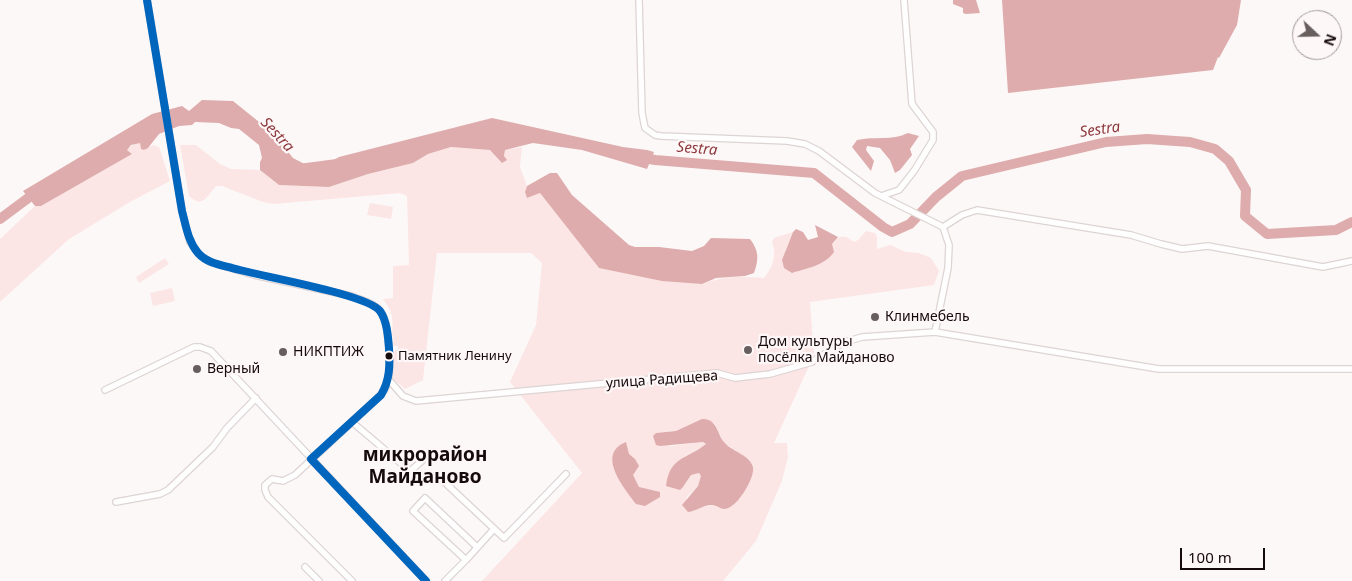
<!DOCTYPE html>
<meta charset="utf-8">
<style>
body{margin:0}
#map{position:relative;width:1352px;height:581px;overflow:hidden;background:#fdf8f8;font-family:"Noto Sans",sans-serif}
canvas{display:block}
.north{position:absolute;left:1292px;top:10px;width:50px;height:50px;box-sizing:border-box;background:#fef7f7;border:1px solid #a19999;border-radius:50%;rotate:111deg;font-size:14px;font-weight:700;line-height:20px;text-align:center;color:#160b0b}
.north::after{content:'';display:block;margin:auto;width:18px;height:22px;background:#675e5e;clip-path:polygon(50% 0,100% 100%,50% 72%,0 100%)}
.scale{position:absolute;left:1180px;top:548px;width:85px;height:22px;box-sizing:border-box;border:2px solid #160b0b;border-top:0;padding-left:6px;font-size:15px;line-height:18px;white-space:nowrap;color:#160b0b;-webkit-text-stroke:4px #fef7f7;paint-order:stroke}
</style>
<div id="map">
<canvas width="1352" height="581"></canvas>
<div class="north">N</div>
<div class="scale">100 m</div>
</div>
<script>
const g = document.querySelector('canvas').getContext('2d');
g.lineJoin = 'round';
function fill(path, color) { g.fillStyle = color; g.fill(path, 'evenodd'); }
function strokePath(path, color, width, dash) { g.strokeStyle = color; g.lineWidth = width; g.lineCap = dash ? 'butt' : 'round'; g.setLineDash(dash || []); g.stroke(path); }
function write(font, color, halo, rows, align = 'center') {
  g.font = font + ' "Noto Sans",sans-serif'; g.lineWidth = 4.5; g.setLineDash([]); g.textBaseline = 'middle'; g.strokeStyle = halo; g.fillStyle = color; for (const [text, x, y, turn = 0] of rows) {
    g.save(); g.translate(x, y); g.rotate((+turn || 0) * Math.PI / 180); g.textAlign = isNaN(turn) ? turn : align; if (halo) g.strokeText(text, 0, 0); g.fillText(text, 0, 0); g.restore();
  }
}
const green = new Path2D(`
 M138,142L140,143L141,149L144,150L153,145L159,147L170,181L130,202L69,239L0,302V239L35,206L43,205L132,154L127,150L128,148Z
 M180,145H196L220,164L231,169L260,170L279,185L329,187L368,174L413,163L428,154L451,147L490,150L504,156L505,150L522,147L520,167L527,186L525,192L527,198L540,193L599,268L702,284C722,276 743,276 764,278C773,267 777,255 772,242L774,238L793,232L785,251C794,250 826,247 832,244C836,242 836,237 841,237C855,235 849,252 866,231L875,233L877,237V249L890,245L906,252L919,253L931,258L939,271L934,285L810,302L814,355L774,443H787L788,457L782,481L756,541L723,581H482L582,473L510,382L536,325L542,263L531,253H437L423,380L405,389L391,377L393,352L397,350L398,346H393L392,342H394C390,331 394,327 392,317C391,310 387,305 383,299L393,298V266L409,265L407,196L400,193L274,204L263,202L222,186H216C207,196 203,209 189,196ZM714,423L724,443L745,457L715,505L702,507L692,511L686,498L698,486L701,477L699,473L691,475L683,487L684,457L706,445L703,442L670,446L656,433L676,431Z
 M370,203L393,207L391,219L367,215Z
 M165,258L169,264L139,283L136,277Z
 M172,288L175,301L153,306L150,293Z`);
const water = new Path2D(`
 M953,0H976L980,13L966,14L963,13V8L953,4Z
 M1002,0H1241L1237,25L1219,58L1218,57L1213,70L1008,93Z
 M202,100L233,101L274,134L293,158L316,170L339,157L492,118L623,147L647,150L654,152L647,169L582,150L533,143L505,150L504,156L507,160L502,163L490,150L451,147L428,154L413,163L368,174L329,187L279,185L260,170V162L262,158L259,145L239,129L231,128L219,123L195,122L192,125L179,126L159,134L148,148L144,150L141,149L140,143L131,145L127,150L132,154L41,206H35L23,191L152,114L182,106L189,111Z
 M908,133L919,136L910,149L912,155L900,170L895,173L890,160L880,148L867,146L866,150L874,161L871,171L852,147L857,140C874,136 892,141 908,133Z
 M550,173H557L572,195L629,245L635,247H659L692,251L704,246L711,238L750,239C759,251 759,259 754,273L745,276L716,278L702,284L662,281L599,268L540,193L527,198L525,192L527,186Z
 M815,225L838,237L832,244L834,252C824,266 807,268 792,273L784,268L782,260L793,232L796,229L803,232L808,240L818,237Z
 M702,419C717,418 717,434 724,442C732,452 749,454 753,467C755,478 738,505 728,508C722,511 719,506 713,505C704,504 697,511 688,512L682,505L698,486L701,476L699,473L691,475L683,487L680,490L666,486C670,456 686,460 706,444L703,442L660,446L656,445L653,436L656,433L676,431Z
 M626,442L629,454L635,459L639,466L633,475L639,487L660,492V497L645,506L636,504C625,489 595,454 626,442Z`);
const river = new Path2D(`
 M639,157L655,160L814,173L883,227L892,232L910,224L936,197L962,176L1106,142L1147,139L1190,142L1215,149L1229,161L1246,190L1245,216L1267,234L1336,230L1352,222
 M299,169L337,164
 M0,219L39,190`);
const minor = new Path2D(`
 M147,0L182,211L190,242L199,254L210,262L254,275L351,296C361,300 375,303 381,312C389,322 391,369 388,381C387,387 384,390 381,395L295,475L283,481L272,479L265,485V490L268,497L352,581
 M639,0L642,113L645,128L655,135L661,136L787,141L805,144L819,151L875,193L943,227L949,245L948,268L935,332L1159,369H1352
 M881,196L899,190L914,171L933,140V132L912,104L904,0
 M943,227L962,215L977,210L1131,235L1161,244L1182,249L1208,246L1323,267L1352,261
 M389,380L403,396L416,401L717,373L735,378L770,374L812,362L842,343L862,337L935,332
 M105,390L194,347H200L211,351L426,581
 M352,422L410,471L422,461
 M439,477L504,538L566,474
 M116,502L160,494L168,490L213,447L227,428L256,398
 M477,547L425,498L413,511L466,560L494,529
 M305,567L319,581
 M445,581L466,560`);
const bus1 = new Path2D(`
 M147,0L182,211C186,226 188,241 198,253C207,263 220,265 232,268C259,276 367,294 380,311C387,321 388,336 389,348C390,365 390,380 381,395L311,459
 M311,459L426,581`);
const markers = [
 [875,317,5,"#675e5e"],
 [748,350,5,"#675e5e"],
 [283,352,5,"#675e5e"],
 [389,356,4.5,"#160b0b"],
 [197,369,5,"#675e5e"]
];
const busNames = [
 ["Памятник Ленину",398,356]
];
const poiNames = [
 ["Клинмебель",885,317],
 ["Дом культуры",758,342],
 ["посёлка Майданово",758,358],
 ["НИКПТИЖ",293,352],
 ["Верный",207,369]
];
const streetNames = [
 ["улица Радищева",662,380,-4]
];
const waterNames = [
 ["Sestra",1100,130,-8],
 ["Sestra",277,135,47],
 ["Sestra",697,149,5]
];
const districtNames = [
 ["микрорайон",425,456],
 ["Майданово",425,478]
];
fill(green, '#fbe6e5');
fill(water, '#deacac');
strokePath(river, '#deacac', 10);
strokePath(minor, '#ddd4d4', 8);
strokePath(minor, '#fffefe', 5.5);
strokePath(bus1, '#0065bd', 8);
for (const [x, y, r, color] of markers) { const dot = new Path2D(); dot.arc(x, y, r, 0, 2 * Math.PI); g.fillStyle = color; g.fill(dot); strokePath(dot, '#fef7f7', 2); }
write('13px', '#160b0b', '#fef7f7', busNames, 'left');
write('14px', '#160b0b', '#fef7f7', poiNames, 'left');
write('14px', '#160b0b', '#fef7f7', streetNames);
write('italic 15px', '#8c383c', '#fef7f7', waterNames);
write('bold 19px', '#160b0b', '#fef7f7', districtNames);
</script>
